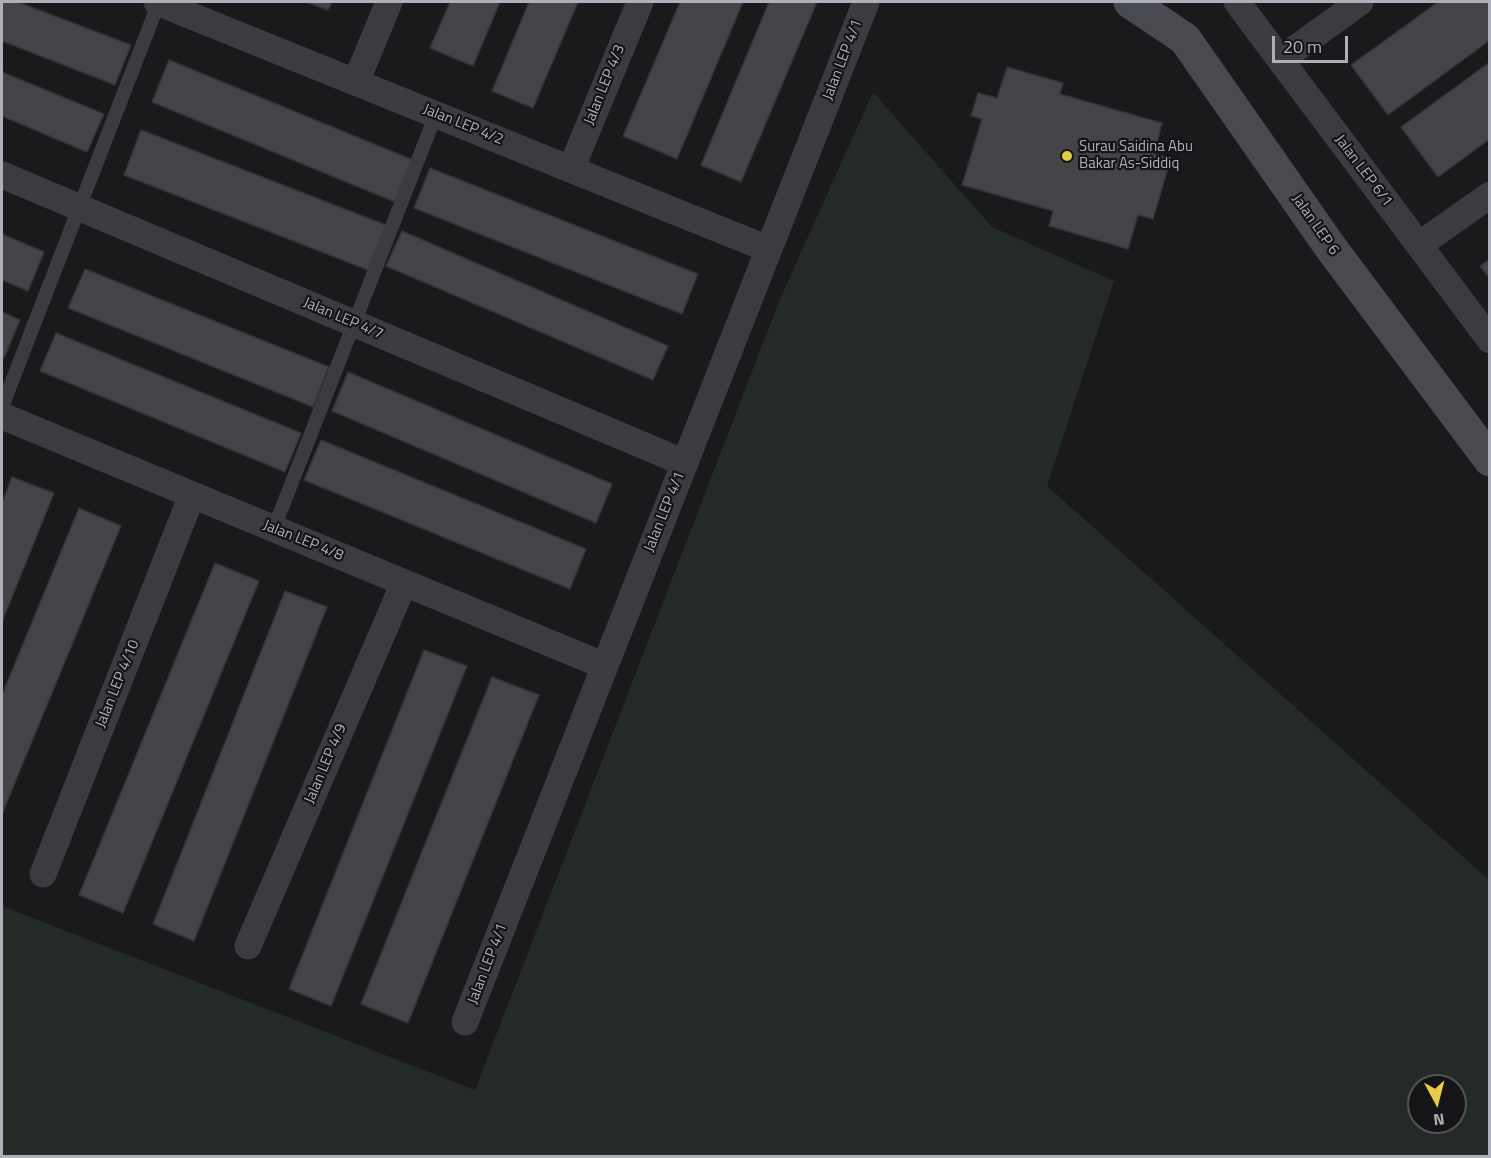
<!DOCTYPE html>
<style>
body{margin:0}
#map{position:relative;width:1491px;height:1158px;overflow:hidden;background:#1a191b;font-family:"Titillium Web",sans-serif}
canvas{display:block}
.frame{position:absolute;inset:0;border:3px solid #adafba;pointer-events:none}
.north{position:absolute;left:1407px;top:1074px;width:60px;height:60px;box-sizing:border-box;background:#151416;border:2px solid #525258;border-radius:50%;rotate:173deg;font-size:16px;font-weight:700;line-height:24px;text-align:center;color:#adafba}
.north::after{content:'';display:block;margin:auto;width:21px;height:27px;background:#e6cc47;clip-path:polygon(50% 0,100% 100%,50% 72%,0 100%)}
.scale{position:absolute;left:1272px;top:36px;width:76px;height:27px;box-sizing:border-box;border:3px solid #adafba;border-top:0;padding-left:8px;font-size:18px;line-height:21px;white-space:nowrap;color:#adafba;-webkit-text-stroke:4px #151416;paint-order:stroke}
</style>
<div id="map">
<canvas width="1491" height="1158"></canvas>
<div class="frame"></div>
<div class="north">N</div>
<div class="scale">20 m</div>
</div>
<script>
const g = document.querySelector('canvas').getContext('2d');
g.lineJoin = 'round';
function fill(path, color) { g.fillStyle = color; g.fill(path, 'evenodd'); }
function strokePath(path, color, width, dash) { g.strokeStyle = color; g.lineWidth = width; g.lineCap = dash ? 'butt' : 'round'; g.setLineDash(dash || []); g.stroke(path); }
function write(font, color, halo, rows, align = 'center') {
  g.font = font + ' "Titillium Web",sans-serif'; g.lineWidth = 4.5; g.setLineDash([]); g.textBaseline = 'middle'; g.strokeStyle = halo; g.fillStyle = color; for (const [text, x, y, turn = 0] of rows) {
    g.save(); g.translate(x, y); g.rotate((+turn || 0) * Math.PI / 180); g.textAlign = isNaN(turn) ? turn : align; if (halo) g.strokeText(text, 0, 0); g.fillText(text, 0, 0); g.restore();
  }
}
const green = new Path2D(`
 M873,92L992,227L1114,281L1047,486L1489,880V1156H2V906L475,1090L780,299ZM1419,1086H1455V1122H1419Z`);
const building = new Path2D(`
 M2,2H18L131,45L115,85L2,41Z
 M306,2H332L328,10Z
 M450,2H500L473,66L430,48Z
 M529,2H578L533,108L492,91Z
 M680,2H743L677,159L623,136Z
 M769,2H817L741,182L701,165Z
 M1438,2H1490V40L1388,115L1351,65Z
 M169,60L413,160L395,202L152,102Z
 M1490,62V139L1438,177L1401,127Z
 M1007,67L1063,83L1060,94L1162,123L1154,154L1171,158L1153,219L1138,215L1128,249L1049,226L1053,211L962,185L982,119L971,116L978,93L997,98Z
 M2,72L104,114L87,152L2,116Z
 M141,130L386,225L368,270L124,175Z
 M430,168L698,274L682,314L414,208Z
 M402,231L668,346L653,380L386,266Z
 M2,234L44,252L28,291L2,280Z
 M1490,259V279L1480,266Z
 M85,269L329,367L313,407L68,308Z
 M2,312L20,320L4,358L2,356Z
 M56,333L301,433L285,472L40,371Z
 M348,372L612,484L596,523L332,411Z
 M321,440L586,549L570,589L304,480Z
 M12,477L54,493L2,622V503Z
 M79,508L121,526L2,814V695Z
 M215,563L259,581L123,913L79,895Z
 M285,591L327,607L194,941L153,924Z
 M424,650L467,666L331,1006L289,989Z
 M492,677L539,695L408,1023L361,1004Z`);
const lane = new Path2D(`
 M2,407L159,2
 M274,528L436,114`);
const street = new Path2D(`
 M157,2L768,249
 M1237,2L1490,340
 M1280,60L1360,2
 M356,82L389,2
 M571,169L640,2
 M2,175L685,463
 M1419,245L1490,195
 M2,416L605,666
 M43,874L192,495
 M248,946L404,583
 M465,1022L866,2`);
const secondary = new Path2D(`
 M1130,2L1185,39L1331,248L1490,460`);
const markers = [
 [1067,156,6,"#e6cc47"]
];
const streetNames = [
 ["Jalan LEP 4/1",843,60,-69],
 ["Jalan LEP 4/3",605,85,-68],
 ["Jalan LEP 4/2",463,125,22],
 ["Jalan LEP 6/1",1363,171,53],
 ["Jalan LEP 6",1315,225,55],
 ["Jalan LEP 4/7",343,319,23],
 ["Jalan LEP 4/1",665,512,-68],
 ["Jalan LEP 4/8",303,541,22],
 ["Jalan LEP 4/10",118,684,-68],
 ["Jalan LEP 4/9",326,764,-67],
 ["Jalan LEP 4/1",488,964,-69]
];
const poiNames = [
 ["Surau Saidina Abu",1079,147],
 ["Bakar As-Siddiq",1079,164]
];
fill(green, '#242b26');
fill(building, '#444448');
strokePath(building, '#343437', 1.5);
strokePath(lane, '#3b3b40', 14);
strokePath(street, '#3b3b40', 27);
strokePath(secondary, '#494950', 33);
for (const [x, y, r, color] of markers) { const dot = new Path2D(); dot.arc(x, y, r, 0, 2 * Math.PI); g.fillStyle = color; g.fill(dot); strokePath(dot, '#151416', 2); }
write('15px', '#adafba', '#151416', streetNames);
write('15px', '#adafba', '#151416', poiNames, 'left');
</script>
